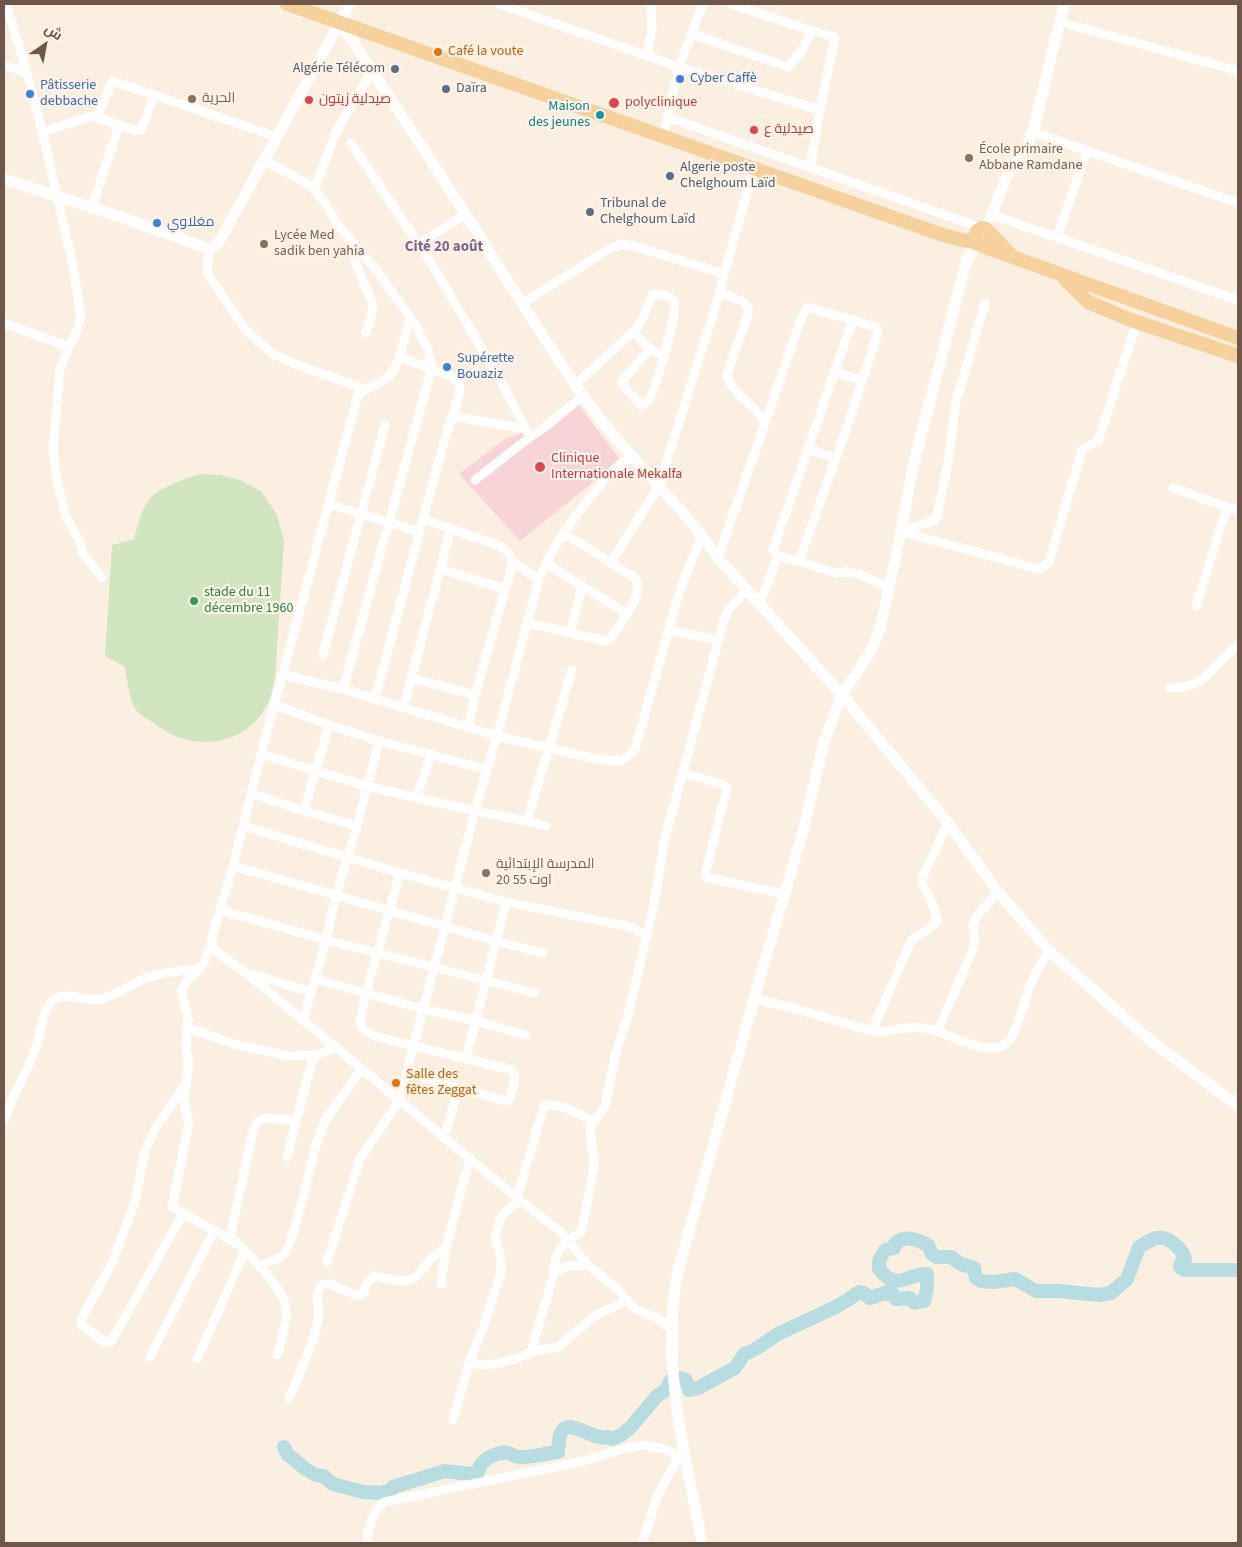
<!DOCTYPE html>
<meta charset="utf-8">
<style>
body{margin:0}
#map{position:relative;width:1242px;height:1547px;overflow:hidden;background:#faefe0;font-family:"Source Sans 3",Cairo,sans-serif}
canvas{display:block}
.frame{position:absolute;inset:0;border:5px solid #6f5649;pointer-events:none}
.north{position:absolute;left:20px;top:20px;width:50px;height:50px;-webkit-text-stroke:4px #fef3e6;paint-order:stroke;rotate:33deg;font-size:14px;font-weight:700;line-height:20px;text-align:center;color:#6f5649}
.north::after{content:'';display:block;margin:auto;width:18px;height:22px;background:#6f5649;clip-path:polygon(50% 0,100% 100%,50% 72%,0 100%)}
</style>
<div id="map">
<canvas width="1242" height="1547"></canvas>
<div class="frame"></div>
<div class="north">ش</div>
</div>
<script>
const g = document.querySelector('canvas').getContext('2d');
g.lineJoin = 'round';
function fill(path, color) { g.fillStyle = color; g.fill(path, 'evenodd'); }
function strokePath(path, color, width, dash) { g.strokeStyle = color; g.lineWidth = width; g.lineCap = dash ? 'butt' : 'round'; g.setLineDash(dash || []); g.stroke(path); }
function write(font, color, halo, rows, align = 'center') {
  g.font = font + ' "Source Sans 3",Cairo,sans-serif'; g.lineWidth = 4.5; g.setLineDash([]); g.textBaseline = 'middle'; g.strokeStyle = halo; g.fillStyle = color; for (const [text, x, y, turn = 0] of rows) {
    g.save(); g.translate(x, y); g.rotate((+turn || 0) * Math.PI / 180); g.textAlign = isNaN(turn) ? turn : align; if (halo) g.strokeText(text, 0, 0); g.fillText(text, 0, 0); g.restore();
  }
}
const medical = new Path2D(`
 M576,401L620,460L520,541L459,474L505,439L547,424Z`);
const green = new Path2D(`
 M200,474L220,475L240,480L262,492L277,515L284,541L275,678C273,685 272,694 269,701C248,747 193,754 155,724C149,720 137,713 134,707C129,698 127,676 124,666L105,656L112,545L134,539C138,526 141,509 150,498C159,488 187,478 200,474Z`);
const river = new Path2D(`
 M284,1447L287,1454L307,1470L316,1475L323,1476L333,1484L363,1492L379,1493L390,1491L393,1487L445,1471L472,1474L478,1472C480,1460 496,1451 508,1453C512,1454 515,1457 519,1457C530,1458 546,1453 558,1452C559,1446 558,1442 560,1436C566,1413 592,1442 608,1437L612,1439L621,1435L630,1428L657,1396L667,1389L670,1381L680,1378L686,1380L689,1390L698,1388L735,1368L744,1354C757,1351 768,1339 780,1333C807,1319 836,1310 859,1292L864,1293L870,1298L888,1292L889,1294L892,1293L896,1299L910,1298L914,1303L924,1301L927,1289V1274C907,1273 899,1293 879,1269V1261L885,1250L894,1248L895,1244C905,1234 917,1240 928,1245L932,1254L936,1257H951L961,1264L974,1268L976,1278L981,1281L993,1282L1015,1279L1036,1291H1060L1098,1295L1111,1293L1127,1279L1139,1247C1145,1244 1151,1239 1157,1238C1169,1236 1182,1249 1185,1259L1181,1263L1180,1267L1184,1270H1238`);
const minor = new Path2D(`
 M6,4L27,73L45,143L73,266L81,316L78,327L60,369L53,449L56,475L65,515L80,542L82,552L102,578
 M499,4L679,67L820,110L810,167
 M1060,22L1238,71
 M812,31L835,37L820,110
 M691,34L788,67L800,53L812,31L731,4
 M647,55L652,28L651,4
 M4,65L27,73
 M154,95L277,137
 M667,117L982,228
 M42,132L92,116L137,131L142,129L154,95L112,81L97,118
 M1033,132L1238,203
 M663,136L679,67L703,4
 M351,143L428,258L497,374L530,437L545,427L583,396
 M264,160L306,183L314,189L324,201L338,225L378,272L416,326L427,347L432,367L343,689L284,675
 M314,189L337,130L372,71
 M92,207L119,125
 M992,215L1238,300
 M1057,237L1087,151
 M349,239L353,256L373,305L371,317L366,333
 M418,244L466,214
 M209,249L207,273L246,330L260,343L272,353L295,364L365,389
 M521,304L611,248L622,244L634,246L724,274L754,168
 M410,318C405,334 400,366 389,376C380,384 367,387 358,395L261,754L233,866L212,937V946L219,954L245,972L517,1198L560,1231L588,1265L618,1290L634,1308L659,1319L672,1330
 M853,319L773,550L778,556L799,561L835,573L847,572L859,574L889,588
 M4,323L69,347
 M633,332L641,322L653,294C658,294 671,296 674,301C679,309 656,387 650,398C648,402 646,403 641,405L623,386L622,381L650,349
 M399,357L451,376L459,383L460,393L444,442L423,519L500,546L508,552L513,562L539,579
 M834,371L862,381
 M576,384L633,332L650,349L664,356
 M452,416L526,429
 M765,423L801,319L807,307L876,327L878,332L845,433L799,561
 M807,449L836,458
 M475,480L530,437
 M1173,488L1238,511
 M329,504L419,532
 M423,519L375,699L497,736L592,758L612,761L622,760L634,751L636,746L678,596L702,534
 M901,531L936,520L948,462L956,402L985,303
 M901,532L1039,569L1049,562L1082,450L1098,441L1137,322
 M718,558L765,423C756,404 731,396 727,374L749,311L745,303L720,292
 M611,562L659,486L720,292L724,274
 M546,563L627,614
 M441,569L505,589
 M760,604L778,556
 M1196,606L1227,507
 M528,623L605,641L611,638C618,626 645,595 636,580C635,578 632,576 630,575L587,547L563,534
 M668,630L719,640
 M571,632L582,586
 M323,655L385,425
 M411,678L475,695
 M1170,688C1198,688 1205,678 1223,659C1228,654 1232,648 1238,646
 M343,689L375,699
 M275,705L329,725L304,811
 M404,706L451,528
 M329,725L379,741
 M468,728L475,695L513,562
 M261,754L366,786L475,811L527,821L546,826
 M683,773L724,785L727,788L705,875L708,878L784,894
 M251,793L304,811L357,826
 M416,797L432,754
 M527,821L572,670
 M243,826L400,873L506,902L626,926L633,928L647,937
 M233,866L496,941L543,953
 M400,873L366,992L360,1023L362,1028L374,1036L466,1059L506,902
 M220,910L326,940L535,993
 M212,946L208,951L204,963L194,975L187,980L181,991L188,1019L186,1048L188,1058V1069L184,1103L189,1122L172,1207L236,1243
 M249,973L311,992
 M315,979L423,1009L476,1021L526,1035
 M754,999L793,1008L872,1031L878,1032C893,1030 910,1026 924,1028C945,1030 994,1064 1010,1039C1020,1024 1023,1005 1029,988C1034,975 1041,963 1049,951
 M303,1020L326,940L336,895L357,826L379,741L488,770
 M187,1029L194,1030L234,1044L288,1056L317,1055
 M872,1031L911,941C920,933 931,930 938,919L929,896L922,884L923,876L948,823
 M937,1032L972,952L975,941L973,925L977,916L998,892
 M407,1073L505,1101L509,1100C512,1091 518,1078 512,1070L466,1059
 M4,1121C12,1094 29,1071 37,1044C42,1029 42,1007 56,998C66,992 88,1002 101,999C115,996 127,987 139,981C158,972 179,971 199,969
 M444,1138L459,1088
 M287,1157L312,1061L317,1055L337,1047
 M517,1198L544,1106C559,1101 580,1115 593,1121
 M520,1200L505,1212L501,1217L495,1237L501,1258V1272L483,1328L470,1360L479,1365L495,1364L516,1359L531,1352L558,1347L596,1315L627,1301
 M183,1214L112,1340L106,1343L81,1325V1320L113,1261L135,1202L145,1150L158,1124L186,1083
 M327,1262L360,1159L399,1101L475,811L497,736L539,579C553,545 575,515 599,487C606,479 613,468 623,462C626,460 631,459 634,457
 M259,1266L279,1258L286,1252L294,1232L316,1145L324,1123L330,1113L362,1069
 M554,1273C554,1262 557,1249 567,1241C575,1234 579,1238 583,1225L594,1166L590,1127L605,1106L615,1056L628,1015L654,905L664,842L723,623L729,609L747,590
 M441,1284L446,1247L470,1158
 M531,1352L554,1273C564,1265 575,1265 588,1265
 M277,1355C281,1342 286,1327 286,1313C287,1288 249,1256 232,1238L231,1233L253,1131L257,1122L265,1118L296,1121
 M150,1357L214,1231
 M197,1359L245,1251
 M289,1398C299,1374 316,1340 319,1314C320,1303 313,1294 322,1285L330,1284L359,1296L364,1293L365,1286L374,1276C383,1277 393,1281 402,1281C419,1280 421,1270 430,1260C435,1255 441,1251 446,1247
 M453,1420L470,1360
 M366,1543C369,1529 372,1511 384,1502L584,1461L630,1447L643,1445L660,1448L679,1455
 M642,1543L658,1495L681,1452`);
const tertiary = new Path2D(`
 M340,22C382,87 425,150 466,215C505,276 542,337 583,396C623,453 678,500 718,558L842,695L824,742L803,831L758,985L678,1271C660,1361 685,1455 702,1543
 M4,179L118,216L209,249L213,247L219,242L350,4
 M986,229L1007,176L1027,147L1034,128L1064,4
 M977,244L967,259L912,470L901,532L880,629L871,651L842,695L948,823L998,892L1049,951L1150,1040L1238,1106`);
const primary = new Path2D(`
 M287,4L940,234L962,240L975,242
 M992,236L991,241L985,246L977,244L974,239L977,231L982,228L986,229L1012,256
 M982,246L1238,338
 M1065,279L1088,302L1131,320L1238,356`);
const markers = [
 [438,52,5,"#e8710a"],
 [395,69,5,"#5c6f8a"],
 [680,79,5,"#3f7fe0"],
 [446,89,5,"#5c6f8a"],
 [30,94,5,"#3f7fe0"],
 [192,99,5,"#8d6e63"],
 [309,100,5,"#e0444e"],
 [614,103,6,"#e0444e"],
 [600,115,5,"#0f9aa8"],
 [754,130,5,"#e0444e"],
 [969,158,5,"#8d6e63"],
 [670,176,5,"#5c6f8a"],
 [590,212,5,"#5c6f8a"],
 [157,223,5,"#3f7fe0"],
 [264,244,5,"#8d6e63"],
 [447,367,5,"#3f7fe0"],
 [540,467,6,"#e0444e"],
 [194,601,5,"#2e9e5b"],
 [486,873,5,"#8d6e63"],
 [396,1083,5,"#e8710a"]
];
const foodNames = [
 ["Café la voute",448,52],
 ["Salle des",406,1075],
 ["fêtes Zeggat",406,1091]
];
const serviceNames = [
 ["Algérie Télécom",385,69,"right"],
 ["Daïra",456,89],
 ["Algerie poste",680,168],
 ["Chelghoum Laïd",680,184],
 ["Tribunal de",600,204],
 ["Chelghoum Laïd",600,220]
];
const shopNames = [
 ["Cyber Caffè",690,79],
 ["Pâtisserie",40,86],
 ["debbache",40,102],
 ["مغلاوي",167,223],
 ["Supérette",457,359],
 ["Bouaziz",457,375]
];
const educationNames = [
 ["الحرية",202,99],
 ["École primaire",979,150],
 ["Abbane Ramdane",979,166],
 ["Lycée Med",274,236],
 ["sadik ben yahia",274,252],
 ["المدرسة الإبتدائية",496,865],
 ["20 اوت 55",496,881]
];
const healthNames = [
 ["صيدلية زيتون",319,100],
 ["polyclinique",625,103],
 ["صيدلية ع",764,130],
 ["Clinique",551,459],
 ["Internationale Mekalfa",551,475]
];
const cultureNames = [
 ["Maison",590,107],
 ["des jeunes",590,123]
];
const leisureNames = [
 ["stade du 11",204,593],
 ["décembre 1960",204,609]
];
const neighbourhoodNames = [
 ["Cité 20 août",444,248]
];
fill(medical, '#f8d4d9');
fill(green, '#d1e6c0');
strokePath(river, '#b7dde2', 14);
strokePath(minor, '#fff', 9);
strokePath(tertiary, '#fff', 11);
strokePath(primary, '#f6d19c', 14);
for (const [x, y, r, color] of markers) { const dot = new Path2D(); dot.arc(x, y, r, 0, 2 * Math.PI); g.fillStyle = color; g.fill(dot); strokePath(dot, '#fef3e6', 2); }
write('14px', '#c56008', '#fef3e6', foodNames, 'left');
write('14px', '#4e5e75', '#fef3e6', serviceNames, 'left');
write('14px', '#366cbe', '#fef3e6', shopNames, 'left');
write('14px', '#785e54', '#fef3e6', educationNames, 'left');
write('14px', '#be3a42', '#fef3e6', healthNames, 'left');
write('14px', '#0d838f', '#fef3e6', cultureNames, 'right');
write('14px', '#27864d', '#fef3e6', leisureNames, 'left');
write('bold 15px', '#826592', '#fef3e6', neighbourhoodNames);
</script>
